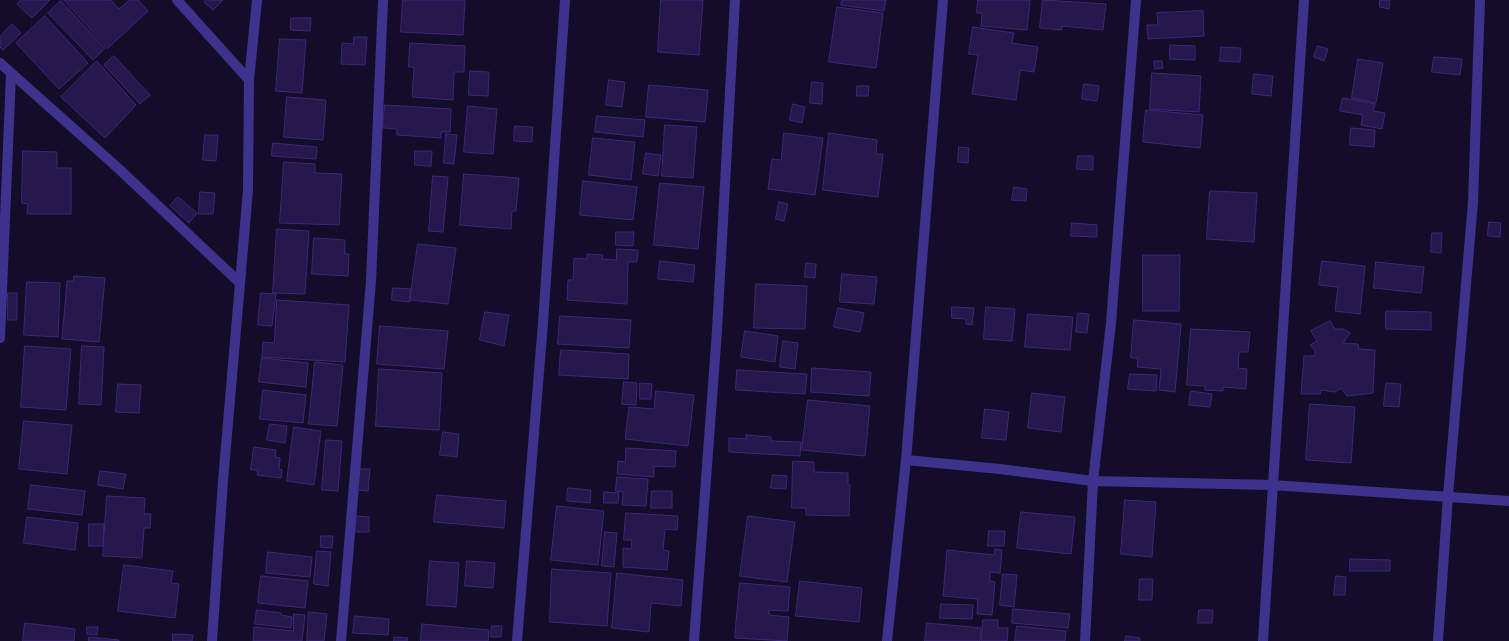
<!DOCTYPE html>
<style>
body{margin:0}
canvas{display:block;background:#140d29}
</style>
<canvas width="1509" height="641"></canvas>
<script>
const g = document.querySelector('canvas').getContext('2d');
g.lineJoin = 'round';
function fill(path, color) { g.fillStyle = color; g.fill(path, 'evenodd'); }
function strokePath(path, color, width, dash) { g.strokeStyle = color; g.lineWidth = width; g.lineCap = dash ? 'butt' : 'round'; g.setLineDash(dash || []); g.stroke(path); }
const building = new Path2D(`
 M21,0H50L32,18L17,4Z
 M64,0H111L119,9L130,0H138L148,11L108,48Z
 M206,0H223L213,10L204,2Z
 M403,0H465L463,35L401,32Z
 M661,0H703L699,55L658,52Z
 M842,0H886L884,11L841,5Z
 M978,0H1030L1027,30L981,26L982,13H977Z
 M1043,0L1106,4L1103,30L1062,26V30L1040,28Z
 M1380,0H1390L1389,9L1380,7Z
 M61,1L105,48L93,60L48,13Z
 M837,7L883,13L876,68L829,62Z
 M1203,11L1204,36L1148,39L1147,25H1158L1157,13Z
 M45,16L88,63L59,89L16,43Z
 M291,18H311L310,31L291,30Z
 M12,24L21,33L3,50L0,47V37Z
 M973,27L1014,33L1012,43L1038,47L1034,72L1020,70L1016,100L972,94L978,55L969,54Z
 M354,37H367L365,65L341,64L342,43L353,44Z
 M280,39L306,40L302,93L276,91Z
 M410,43L465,46L464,72H454L453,100L412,97L414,67H409Z
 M1170,45L1195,46V60L1170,59Z
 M1318,46L1328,49L1324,61L1314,57Z
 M1221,47L1241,48L1240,62L1220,61Z
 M114,56L150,95L140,104L104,65Z
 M1434,57L1462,59L1460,75L1432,72Z
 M1358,59L1383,63L1376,103L1352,98Z
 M97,61L136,105L105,138L61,97Z
 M1154,61H1162L1163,68L1155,69Z
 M470,71L489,72L488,96L469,95Z
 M1152,73L1201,76L1199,112L1150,109Z
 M1254,74L1273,76L1271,96L1252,94Z
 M609,80L625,82L622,107L606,105Z
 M812,82L823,83L822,104L810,103Z
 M1084,84L1099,86L1097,101L1082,99Z
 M649,85L708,90L705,122L646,117Z
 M857,86H869L868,96H857Z
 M287,97L326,100L323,140L284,137Z
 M1343,98L1375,104L1373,111L1385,113L1382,129L1361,125L1363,115L1340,111Z
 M793,104L805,107L802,123L790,120Z
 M385,105L451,109L450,132H441V138L397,135V129L383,128Z
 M468,106L497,109L493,154L464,152Z
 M1146,110L1203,115L1200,148L1143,142Z
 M597,116L645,120L643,137L595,132Z
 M665,125L697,127L693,178L662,176Z
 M515,126L533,127L532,142L514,141Z
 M1351,128L1375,130L1374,147L1350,145Z
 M784,133L823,138L815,195L768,189L772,159L781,160Z
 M829,133L877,140L876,154H883L878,197L823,190Z
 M446,134L457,135L454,164L444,163Z
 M205,135H218L216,161L203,160Z
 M593,138L635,142L631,180L589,175Z
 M273,143L317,147L316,159L272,156Z
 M959,147L969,148L968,163L958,162Z
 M23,151L57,152V168H71V214H27L28,204L22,203Z
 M415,151H432L431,166L415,165Z
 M646,153L661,155L658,176L643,174Z
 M1078,156H1093V170L1077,169Z
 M284,162L315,164V173L342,174L339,225L280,223Z
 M464,174L519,178L516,211H512L511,229L460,225Z
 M433,176L448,177L443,232L429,231Z
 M583,181L637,187L633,220L580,215Z
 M660,183L704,187L698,249L654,245Z
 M1014,187L1027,189L1026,201L1012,200Z
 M1210,191L1257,193L1254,242L1207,239Z
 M200,192L215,193L213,214H199Z
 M178,197L197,213L189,223L170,206Z
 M779,202L788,204L784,221L776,219Z
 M1489,222L1501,223L1500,237L1488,236Z
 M1072,223L1097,225V237L1071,236Z
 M277,229L309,231L305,294L273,293Z
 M616,232H634L633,246L616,245Z
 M1432,233H1442L1441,253L1431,252Z
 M314,238L345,240V254H349L348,276L312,274Z
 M418,244L456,248L448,304L410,300Z
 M617,249L638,250L637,262H628L627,304L567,300L568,280H573L574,258L587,259V254L603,255L602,259L616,260Z
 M1143,255H1180L1179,311H1143Z
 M660,261L695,265L693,282L658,279Z
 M1322,261L1365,266L1360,314L1335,311L1338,287L1319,285Z
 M1376,262L1424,267L1421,293L1374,288Z
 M806,263L816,264L815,278L805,277Z
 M842,274L877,277L874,304L840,302Z
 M74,276L105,278L99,342L62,339L67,281H73Z
 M27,282L60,283L58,337L24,335Z
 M756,284L807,286L805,329L754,328Z
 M393,288L411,289L410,302L392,300Z
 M8,293H17V320H8Z
 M261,293L276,294L272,326L258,325Z
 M277,300L349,305L345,362L262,357L263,342L274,343Z
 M952,307L974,308L972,325L966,324V319L952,318Z
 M986,307L1015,309L1012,341L984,339Z
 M838,308L864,313L860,332L834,327Z
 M1386,311L1431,312V330L1386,329Z
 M485,312L509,315L504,346L480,340Z
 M1078,313L1089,314L1087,333L1076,332Z
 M1028,314L1073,317L1070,350L1025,347Z
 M560,316L631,320L629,348L558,344Z
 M1134,320L1181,324L1175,392L1159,390L1161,369L1137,367L1138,358H1131Z
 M1330,321L1335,329H1344L1350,333L1343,343L1358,344L1359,349L1375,350L1373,393L1347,396L1341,388L1335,392L1321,390L1320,394H1301L1304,356H1315V351L1310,345L1317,341L1311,331Z
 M380,326L448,331L444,369L377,364Z
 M1191,329L1250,332L1248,352H1239L1238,368L1247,369L1246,389L1223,387V391L1205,390V386L1187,385Z
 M745,331L778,336L775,362L741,357Z
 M783,341L798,343L795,369L780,367Z
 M25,346L71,349L66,410L21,407Z
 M82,346L104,347L101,405L79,404Z
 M561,350L629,354L628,379L559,375Z
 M262,358L308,363L306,387L259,382Z
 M315,362L343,365L337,426L309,424Z
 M812,368L871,372L869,396L811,392Z
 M379,369L442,373L439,430L376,426Z
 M737,370L807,374L805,394L736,390Z
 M1130,374L1157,375L1156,391L1128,389Z
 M624,382L637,383L636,405L622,404Z
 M640,383L652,384L651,399H640Z
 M1386,383L1401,384L1399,407L1384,406Z
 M118,384L141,385L139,413L116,412Z
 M263,390L306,395L303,423L260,419Z
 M656,391L694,395L688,446L625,439L629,407L654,409Z
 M1191,391L1212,394L1210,407L1189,405Z
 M1032,393L1065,397L1061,432L1028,428Z
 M808,400L870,406L865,456L802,450Z
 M1310,404L1355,407L1351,463L1306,460Z
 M985,409L1009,412L1006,440L982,438Z
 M24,421L72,425L67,474L19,469Z
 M270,424L287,426L285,443L267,440Z
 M294,427L321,431L314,485L287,481Z
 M443,432L459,434L457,457L440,455Z
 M746,435L771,437V441L801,442L800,456L729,452V438L746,439Z
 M326,440L342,441L338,491L322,490Z
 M254,447L276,450L275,457L280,458L279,469L282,470L281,478L257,475L258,470H251Z
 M626,448L676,451L675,467L654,466V477L617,474L618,461L625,462Z
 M793,461L814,462V472L848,473V485H850L849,516L806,515V508H792Z
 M359,469H370L368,491L357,490Z
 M100,471L126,474L123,489L98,485Z
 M773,475L787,476L786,489L771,488Z
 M617,477L648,479L646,506L622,505L623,492L616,491Z
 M31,485L85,491L82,515L28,509Z
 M568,488L591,490L590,503L567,501Z
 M652,491H672V508H651Z
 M604,492L619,493L618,503H604Z
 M437,495L506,501L504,528L434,522Z
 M107,496L145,498L144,514H151L150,528H144L142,558L103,556Z
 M1125,500L1156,502L1152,557L1121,554Z
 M557,506L604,511L598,565L551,560Z
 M1021,512L1075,517L1071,554L1017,548Z
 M626,513L678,516L677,530L665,529L663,550L669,551L667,570L623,567V548L631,549L632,540H624Z
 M355,516L369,517V532H354Z
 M748,516L795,522L787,582L740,576Z
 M27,517L78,523L75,550L24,543Z
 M89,524H104L103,546H89Z
 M989,531H1005L1004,546H988Z
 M605,532L617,533L614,567L602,566Z
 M321,536H333L332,548L321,547Z
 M995,549L1002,550L1000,573L990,572V581L995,582L992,615L977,614L978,599L943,596L947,550L994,555Z
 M317,551L331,552L328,586L314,584Z
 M268,552L312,557L310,577L266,573Z
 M1350,559L1390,560V571H1350Z
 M430,561L459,563L456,607L427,605Z
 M467,561L495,563L493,588L465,586Z
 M124,565L173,571L171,583L179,584L175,618L118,611Z
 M552,569L611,573L607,626L550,622Z
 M617,573L683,580L681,606L651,603L649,632L612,628Z
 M1003,574L1017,575L1014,607L1000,605Z
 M261,576L308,581L305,608L258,603Z
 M1336,576L1346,577L1345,595H1334Z
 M1140,579H1153L1152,600H1139Z
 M800,581L862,588L859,622L796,616Z
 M740,583L790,587L788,611L769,610V615L789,617L787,641L735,638Z
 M941,604L973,605L972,619L940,618Z
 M1013,609L1070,614L1068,628L1012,623Z
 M257,610L281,613V615L292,617L291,628L255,624Z
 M1199,610H1213L1212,623H1198Z
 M309,612L327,614L324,641H307Z
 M294,614L305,615L302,641H253L254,627L293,631Z
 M355,616L389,619L388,635L353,633Z
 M983,620H998V628H1008L1007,641H982Z
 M25,623L75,629L74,641H23Z
 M927,623L981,628L980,641H925Z
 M422,624L489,630L488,641H421Z
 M492,626H502L501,637H491Z
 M1017,626L1066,631L1065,641H1015Z
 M87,627H98L97,635L87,634Z
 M173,634L193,635L192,641H173Z
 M1126,636L1140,638V641H1125Z
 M89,637L119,640V641H89Z
 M394,637L408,638L407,641H394Z`);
const minor = new Path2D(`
 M177,0L249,80
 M0,63L119,169L239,282
 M0,338L11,74
 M906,460L1000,469L1093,481L1272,485L1509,501
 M212,641L223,481L248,190L249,80L257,0
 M341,641L371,281L383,0
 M517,641L543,323L565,0
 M694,641L717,331L735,0
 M887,641L906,460L943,0
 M1085,641L1093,481L1111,323L1136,0
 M1263,641L1304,0
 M1438,641L1448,496L1473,202L1480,0`);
fill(building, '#26174c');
strokePath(building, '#3d277b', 1);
strokePath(minor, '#3d338d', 10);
</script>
